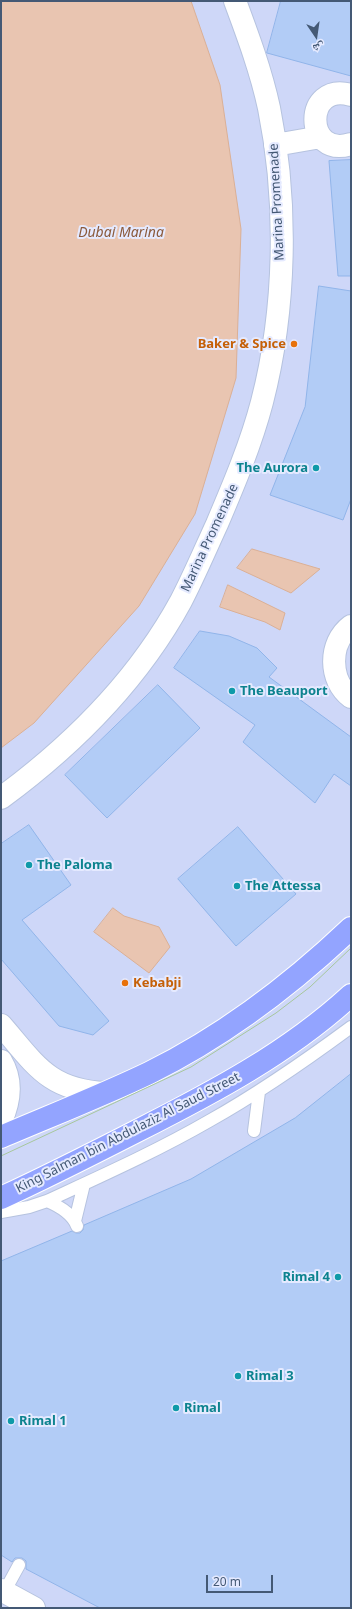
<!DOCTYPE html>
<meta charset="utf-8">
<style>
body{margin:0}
#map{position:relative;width:352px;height:1609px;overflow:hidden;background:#dde3fe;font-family:"Noto Sans","Noto Naskh Arabic",sans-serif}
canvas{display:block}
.frame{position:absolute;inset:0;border:2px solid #445975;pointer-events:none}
.north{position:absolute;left:296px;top:16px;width:40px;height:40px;-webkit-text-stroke:3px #e5eaff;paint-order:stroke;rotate:167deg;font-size:11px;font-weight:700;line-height:16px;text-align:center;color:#445975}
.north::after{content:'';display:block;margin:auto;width:14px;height:18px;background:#445975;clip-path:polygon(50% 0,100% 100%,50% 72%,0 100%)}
.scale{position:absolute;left:206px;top:1575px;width:67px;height:18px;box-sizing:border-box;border:2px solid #445975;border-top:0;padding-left:5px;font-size:12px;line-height:14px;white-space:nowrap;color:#445975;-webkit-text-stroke:3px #e5eaff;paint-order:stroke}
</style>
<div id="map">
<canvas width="352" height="1609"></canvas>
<div class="frame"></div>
<div class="north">ش</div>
<div class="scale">20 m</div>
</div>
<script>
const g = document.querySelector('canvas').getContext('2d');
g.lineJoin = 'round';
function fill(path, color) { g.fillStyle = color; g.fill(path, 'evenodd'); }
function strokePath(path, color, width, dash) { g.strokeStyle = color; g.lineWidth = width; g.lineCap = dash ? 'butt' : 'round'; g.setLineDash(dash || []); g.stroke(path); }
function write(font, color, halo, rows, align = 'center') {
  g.font = font + ' "Noto Sans",sans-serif'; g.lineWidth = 4; g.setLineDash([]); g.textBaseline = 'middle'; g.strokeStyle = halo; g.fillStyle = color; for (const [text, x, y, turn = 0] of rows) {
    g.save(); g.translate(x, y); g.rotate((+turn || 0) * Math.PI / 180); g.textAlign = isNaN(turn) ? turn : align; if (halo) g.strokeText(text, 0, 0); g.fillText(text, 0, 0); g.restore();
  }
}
const residential = new Path2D(`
 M1,1H351V1608H1Z`);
const water = new Path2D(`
 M1,1H191L220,85L241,229L236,378L195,514L139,606L34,723L1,748Z
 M252,549L320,569L291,593L237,568Z
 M228,585L285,613L280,630L265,622L220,607Z
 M113,908L124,916L159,927L170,947L149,973L94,932Z`);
const building = new Path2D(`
 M281,1H351V76L267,53Z
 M351,160V276H338L329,161Z
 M319,286L351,291V499L343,520L270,495L305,407Z
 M200,631L229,636L257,648L277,668L269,677L351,737V786L334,774L315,803L243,742L255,725L174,668Z
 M158,685L200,728L107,818L65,775Z
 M29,825L71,885L22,920L109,1021L93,1035L59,1026L1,959V844Z
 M238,827L296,894L236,946L178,879Z
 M351,1074V1608H100L26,1569V1561L22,1558H15L12,1562L1,1555V1261L72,1231L76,1233H80L83,1230L84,1225L191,1179L295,1118Z`);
const lane = new Path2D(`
 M254,1131L259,1092
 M47,1201C59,1206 72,1213 77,1226
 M1,1212L29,1207L47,1201C101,1176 157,1151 209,1121C259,1093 305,1061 351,1027
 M75,1221L84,1184
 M2,1596L19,1565`);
const street = new Path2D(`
 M351,95C303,81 304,159 351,144
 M275,145L321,137
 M351,626C328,643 329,681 351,697
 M1,798C73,745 138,680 181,601C194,576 205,550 217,524C234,484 251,444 262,402C286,309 288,202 269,108C261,71 248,36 235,1
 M1,1025C35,1064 48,1090 105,1093
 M1,1061C13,1081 10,1101 1,1121
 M1,1590L34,1608`);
const primary = new Path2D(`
 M1,1137C50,1116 101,1096 149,1073C224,1036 291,985 351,928
 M1,1198C47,1177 92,1154 137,1131C212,1093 288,1053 351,995`);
const tram = new Path2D(`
 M1,1156L191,1067L276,1013L310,987L351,948`);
const markers = [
 [294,344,4,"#e8710a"],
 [316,468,4,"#0f9aa8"],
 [232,691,4,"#0f9aa8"],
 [29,865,4,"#0f9aa8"],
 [237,886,4,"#0f9aa8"],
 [125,983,4,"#e8710a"],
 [338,1277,4,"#0f9aa8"],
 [238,1376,4,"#0f9aa8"],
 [176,1408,4,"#0f9aa8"],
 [11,1421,4,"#0f9aa8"]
];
const streetNames = [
 ["Marina Promenade",277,202,-93],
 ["Marina Promenade",210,538,-65],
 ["King Salman bin Abdulaziz Al Saud Street",128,1133,-27]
];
const foodNames = [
 ["Baker & Spice",286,344],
 ["Kebabji",133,983,"left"]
];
const cultureNames = [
 ["The Aurora",308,468,"right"],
 ["The Beauport",240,691],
 ["The Paloma",37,865],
 ["The Attessa",245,886],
 ["Rimal 4",330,1277,"right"],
 ["Rimal 3",246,1376],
 ["Rimal",184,1408],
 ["Rimal 1",19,1421]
];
const waterNames = [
 ["Dubai Marina",121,233]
];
fill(residential, '#ced7f8');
fill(water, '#e9c5b1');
strokePath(water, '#dbb096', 1);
fill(building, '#b2ccf6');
strokePath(building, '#91b5ea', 1);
strokePath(lane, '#b6c3df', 14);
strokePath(street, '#b6c3df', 24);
strokePath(primary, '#fff', 24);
strokePath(lane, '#fff', 12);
strokePath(street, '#fff', 22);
strokePath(primary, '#93a4ff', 22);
strokePath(tram, '#a7c79c', 1);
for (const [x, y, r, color] of markers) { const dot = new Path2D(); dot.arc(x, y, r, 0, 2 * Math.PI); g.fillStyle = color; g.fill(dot); strokePath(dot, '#e5eaff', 1.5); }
write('13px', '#445975', '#e5eaff', streetNames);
write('bold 13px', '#c56008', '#e5eaff', foodNames, 'right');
write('bold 13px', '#0d838f', '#e5eaff', cultureNames, 'left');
write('italic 14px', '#8b5a3c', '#e5eaff', waterNames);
</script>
